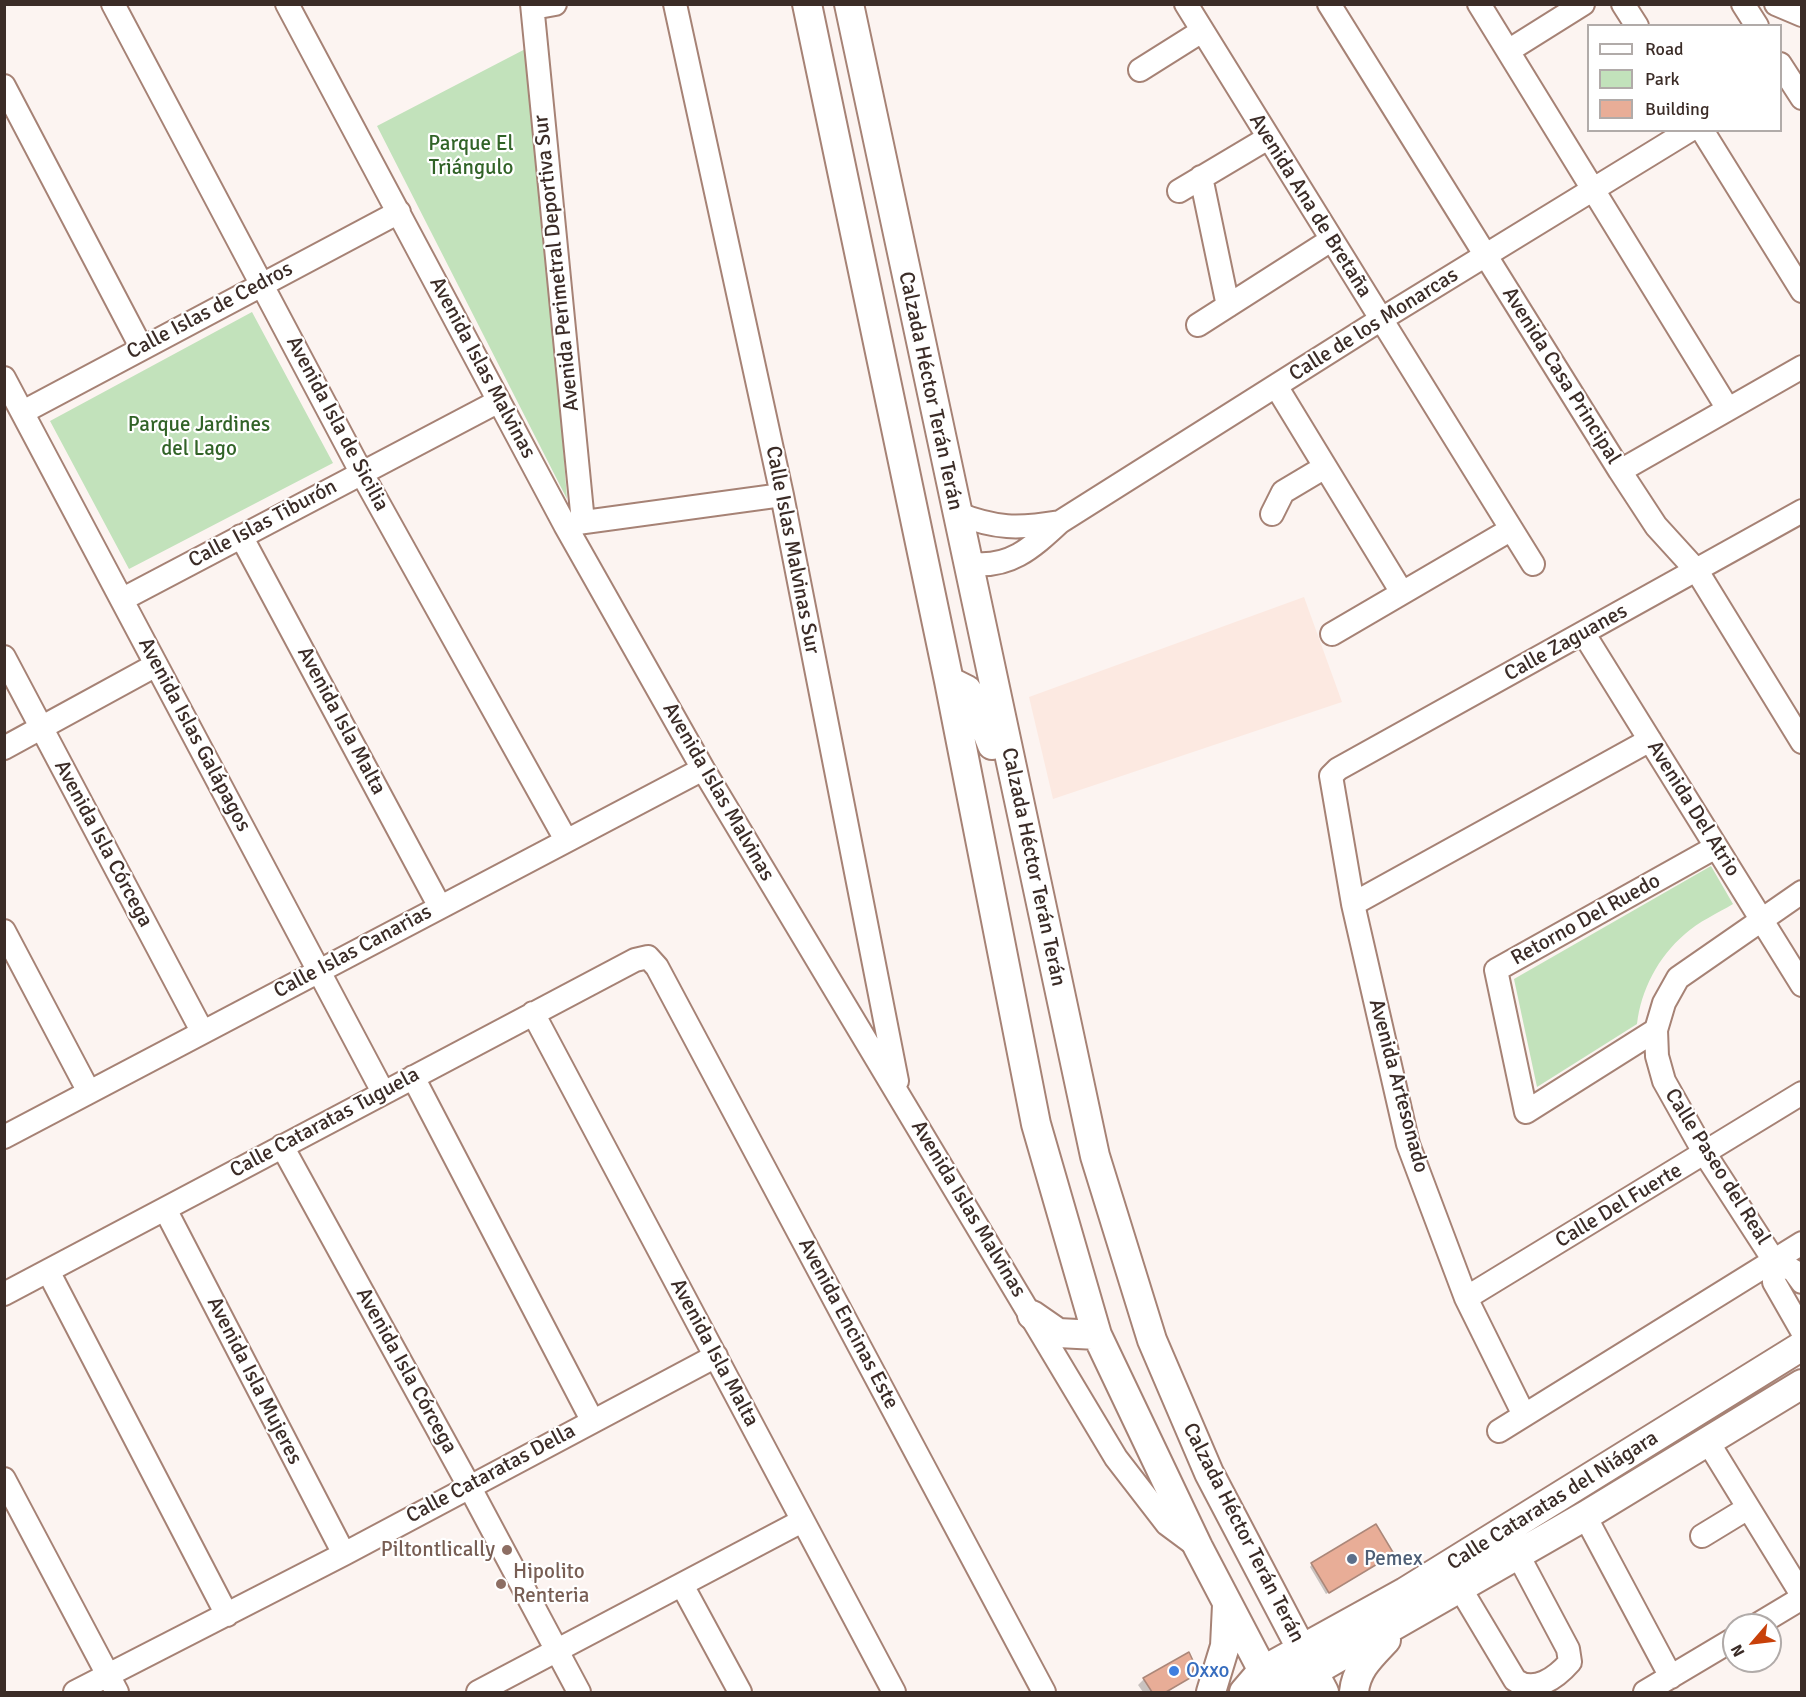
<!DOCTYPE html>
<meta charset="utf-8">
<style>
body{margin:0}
#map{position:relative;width:1806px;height:1697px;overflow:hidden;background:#fcf4f1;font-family:Signika,sans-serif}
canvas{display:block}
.frame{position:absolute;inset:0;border:6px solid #3b2c27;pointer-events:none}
.legend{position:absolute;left:1587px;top:24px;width:195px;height:108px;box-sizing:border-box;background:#fff;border:2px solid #b1aba9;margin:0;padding:8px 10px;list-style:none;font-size:18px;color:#3b2c27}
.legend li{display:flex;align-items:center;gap:12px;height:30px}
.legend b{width:30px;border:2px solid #b1aba9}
.north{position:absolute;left:1722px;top:1613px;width:60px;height:60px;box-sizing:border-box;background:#fff;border:2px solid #b1aba9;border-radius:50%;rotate:242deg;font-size:16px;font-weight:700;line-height:24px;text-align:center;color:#3b2c27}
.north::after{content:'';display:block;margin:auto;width:21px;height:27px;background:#c8410a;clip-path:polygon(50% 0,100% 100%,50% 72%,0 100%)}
</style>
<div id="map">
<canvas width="1806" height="1697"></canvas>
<div class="frame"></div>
<ul class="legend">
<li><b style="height:8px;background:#fff"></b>Road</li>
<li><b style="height:16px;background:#c2e2bb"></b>Park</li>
<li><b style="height:16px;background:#e8ad97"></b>Building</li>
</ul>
<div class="north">N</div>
</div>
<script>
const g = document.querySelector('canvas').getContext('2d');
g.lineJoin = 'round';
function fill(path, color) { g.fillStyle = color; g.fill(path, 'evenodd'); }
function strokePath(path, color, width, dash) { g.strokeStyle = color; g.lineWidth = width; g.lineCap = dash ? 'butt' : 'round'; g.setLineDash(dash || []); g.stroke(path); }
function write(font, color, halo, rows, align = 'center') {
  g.font = font + ' Signika,sans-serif'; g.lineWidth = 4.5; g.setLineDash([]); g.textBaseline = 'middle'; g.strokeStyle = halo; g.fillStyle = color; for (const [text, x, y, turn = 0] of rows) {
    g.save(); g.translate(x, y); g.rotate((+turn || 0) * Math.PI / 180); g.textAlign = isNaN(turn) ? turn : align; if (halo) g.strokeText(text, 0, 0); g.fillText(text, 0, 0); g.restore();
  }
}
const built = new Path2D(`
 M1304,597L1342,702L1053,799L1029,697Z`);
const green = new Path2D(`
 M533,45L567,499L377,126Z
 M252,312L333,463L129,569L50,421Z
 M1711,866L1733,904C1718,913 1698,922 1685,934C1658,957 1641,990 1637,1024L1537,1087L1514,979Z`);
const shadow = new Path2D(`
 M1389,1556L1326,1594L1310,1567L1312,1564Z
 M1188,1654L1189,1677L1182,1683L1167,1692H1143L1138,1685L1144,1679Z`);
const building = new Path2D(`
 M1376,1524L1394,1554L1329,1593L1311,1563Z
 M1189,1652L1195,1665L1190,1678L1166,1692H1152L1143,1678Z`);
const minor = new Path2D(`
 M113,4L361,472L566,840
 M287,4L565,525L703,769L1116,1458L1167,1524L1198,1547
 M532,4L583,522
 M675,4L782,495L897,1081
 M1186,4L1533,564
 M1329,4L1620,471L1656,526L1697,571L1802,742
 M1479,4L1728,409
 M1623,4L1637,26
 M1743,4L1757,26
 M1776,4L1802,15
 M533,8L555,4
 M1508,51L1583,4
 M1780,64L1802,98
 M1140,70L1202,31
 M4,86L141,347
 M1702,130L1802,291
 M1201,177L1228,306
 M1179,191L1268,138
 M1198,325L1331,240
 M4,378L383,1092
 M1276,386L1401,591
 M23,412L399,212
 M1620,471L1802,367
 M956,513C996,529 1018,529 1060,522
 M1272,514L1283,492L1325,467
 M570,524L782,495
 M241,536L440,907
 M968,563C1008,570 1032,548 1060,522L1380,320L1690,130
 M123,599L499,401
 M1332,634L1510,530
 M1584,634L1802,985
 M4,657L202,1031
 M4,748L156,665
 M1802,892L1678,978L1664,1003L1656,1030L1657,1056L1664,1081L1705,1154L1773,1259L1794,1271L1802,1282
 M1353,904L1650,740
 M4,931L89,1092
 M533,1013L894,1692
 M1656,1030L1526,1112L1496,970L1716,847
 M413,1077L592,1420
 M4,1137L703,769
 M282,1146L469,1486L579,1692
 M165,1209L344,1554
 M1773,1259L1774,1282L1802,1331
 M48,1271L227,1615
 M4,1294L635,960L648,957L657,967L1044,1692
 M1466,1298L1802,1093
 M1524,1415L1466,1298L1408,1144L1353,904L1331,776L1338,769L1802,511
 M1499,1431L1802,1243
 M1708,1442L1802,1595
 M4,1479L117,1692
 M1585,1516L1671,1677
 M1702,1536L1748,1508
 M682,1585L740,1692
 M1460,1588L1515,1680C1534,1694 1556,1678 1570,1662L1568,1649L1518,1555
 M1757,1625L1802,1598
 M75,1692L344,1554L716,1356
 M478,1692L802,1521
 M1645,1692L1734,1639`);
const major = new Path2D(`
 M807,4L949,681L1036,1124L1097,1335L1198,1547L1274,1692
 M849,4L1095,1156L1152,1340L1209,1473L1324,1692
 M949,681L967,690L976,704L992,745
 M1032,1315L1058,1333L1097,1335
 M1211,1692L1225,1646L1227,1605
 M1244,1692L1262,1671L1405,1592L1802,1346
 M1278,1692L1585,1516L1802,1384
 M1354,1692C1356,1669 1371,1656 1386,1640`);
const markers = [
 [507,1550,6,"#8d6e63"],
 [1352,1559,6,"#5c6f8a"],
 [501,1584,6,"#8d6e63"],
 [1174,1671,6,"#3f7fe0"]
];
const parkNames = [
 ["Parque El",471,144],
 ["Triángulo",471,168],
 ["Parque Jardines",199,425],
 ["del Lago",199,449]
];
const streetNames = [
 ["Avenida Ana de Bretaña",1310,206,58],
 ["Avenida Perimetral Deportiva Sur",557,263,-96],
 ["Calle Islas de Cedros",210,311,-28],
 ["Calle de los Monarcas",1374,325,-32],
 ["Avenida Islas Malvinas",482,368,62],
 ["Avenida Casa Principal",1561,376,58],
 ["Calzada Héctor Terán Terán",930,391,78],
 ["Avenida Isla de Sicilia",337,424,62],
 ["Calle Islas Tiburón",263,524,-28],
 ["Calle Islas Malvinas Sur",792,550,79],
 ["Calle Zaguanes",1566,643,-29],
 ["Avenida Isla Malta",341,721,62],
 ["Avenida Islas Galápagos",194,735,62],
 ["Avenida Islas Malvinas",718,792,60],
 ["Avenida Del Atrio",1693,809,58],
 ["Avenida Isla Córcega",103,844,62],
 ["Calzada Héctor Terán Terán",1033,867,78],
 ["Retorno Del Ruedo",1586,920,-29],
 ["Calle Islas Canarias",353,952,-28],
 ["Avenida Artesonado",1398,1086,75],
 ["Calle Cataratas Tuguela",325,1123,-28],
 ["Calle Paseo del Real",1717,1167,58],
 ["Calle Del Fuerte",1619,1206,-31],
 ["Avenida Islas Malvinas",968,1209,59],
 ["Avenida Encinas Este",848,1324,62],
 ["Avenida Isla Malta",714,1353,62],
 ["Avenida Isla Córcega",406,1371,61],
 ["Avenida Isla Mujeres",254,1381,63],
 ["Calle Cataratas Della",491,1474,-28],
 ["Calle Cataratas del Niágara",1553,1501,-32],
 ["Calzada Héctor Terán Terán",1243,1533,63]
];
const educationNames = [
 ["Piltontlically",495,1550],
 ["Hipolito",513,1572,"left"],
 ["Renteria",513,1596,"left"]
];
const serviceNames = [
 ["Pemex",1364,1559]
];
const shopNames = [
 ["Oxxo",1186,1671]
];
fill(built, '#fce9e1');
fill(green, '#c2e2bb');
fill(shadow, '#0003');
fill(building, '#e8ad97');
strokePath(building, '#ab8779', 1.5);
strokePath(minor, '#a68275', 26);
strokePath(major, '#a68275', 32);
strokePath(minor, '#fff', 22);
strokePath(major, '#fff', 28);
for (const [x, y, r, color] of markers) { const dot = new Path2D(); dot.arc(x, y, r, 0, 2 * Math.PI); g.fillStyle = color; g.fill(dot); strokePath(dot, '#fff', 2); }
write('21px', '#316327', '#fff', parkNames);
write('21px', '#3b2c27', '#fff', streetNames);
write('21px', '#785e54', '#fff', educationNames, 'right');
write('21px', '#4e5e75', '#fff', serviceNames, 'left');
write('21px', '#366cbe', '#fff', shopNames, 'left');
</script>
